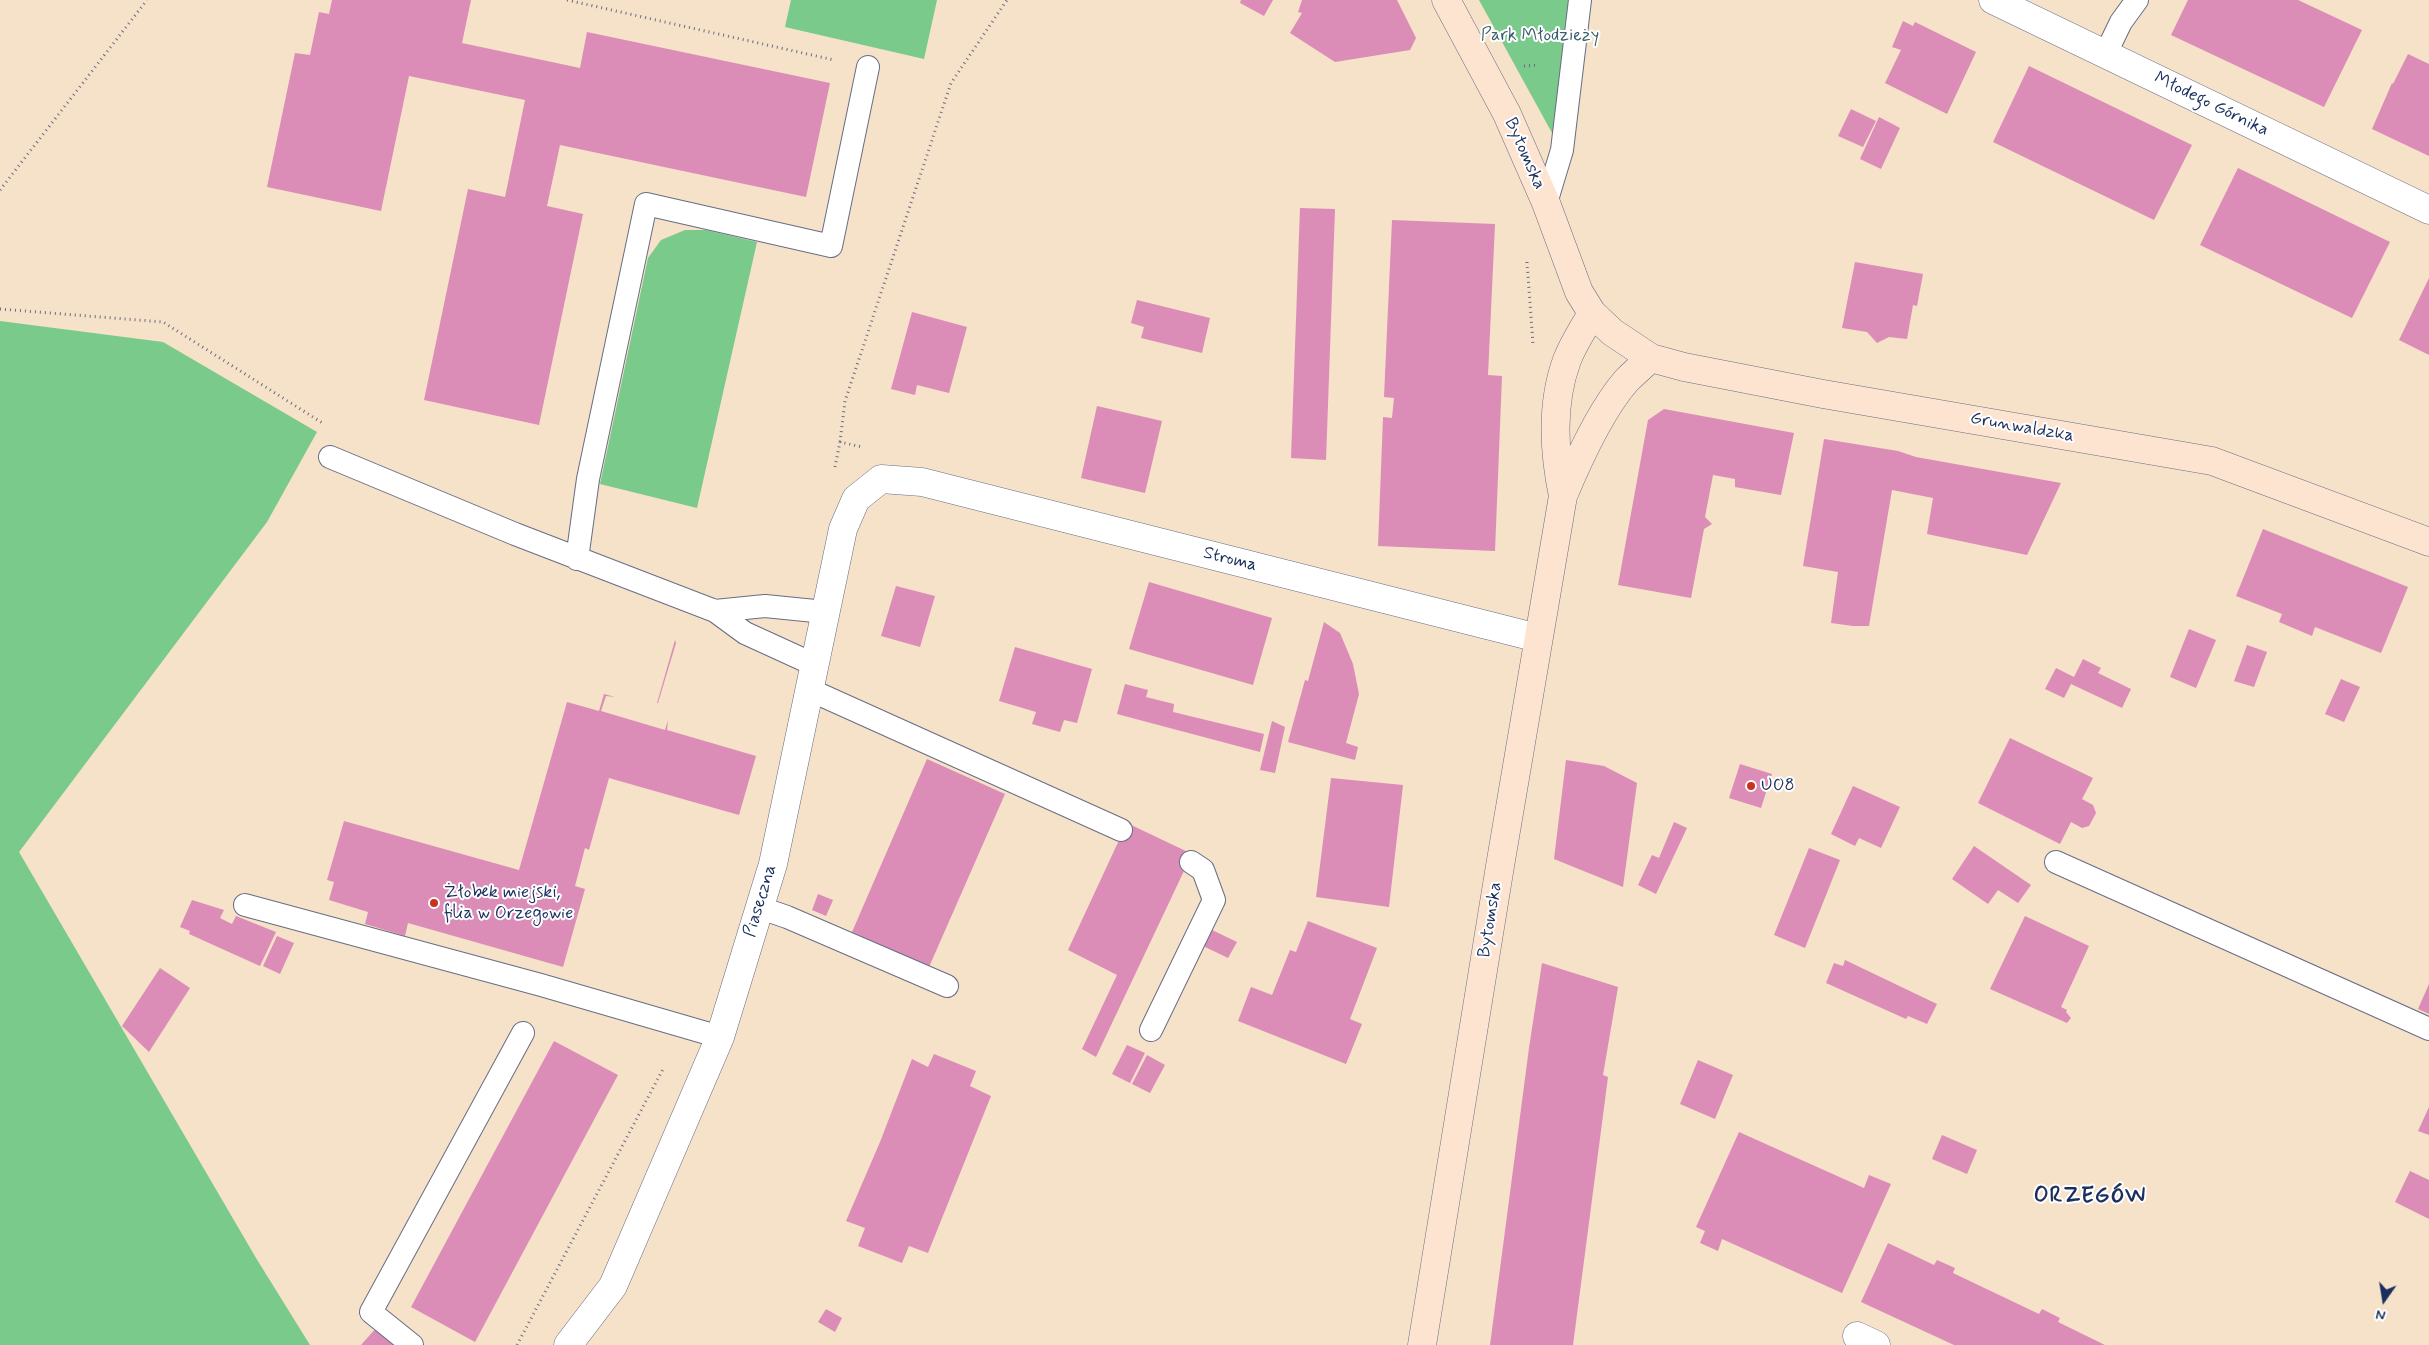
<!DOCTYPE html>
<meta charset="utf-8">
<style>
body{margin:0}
#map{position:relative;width:2429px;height:1345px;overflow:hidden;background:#f6e1c9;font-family:Mynerve,sans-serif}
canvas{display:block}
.north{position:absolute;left:2359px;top:1275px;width:50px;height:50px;-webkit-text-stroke:4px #fff;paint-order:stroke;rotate:193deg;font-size:14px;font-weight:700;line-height:20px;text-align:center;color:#1b2f5e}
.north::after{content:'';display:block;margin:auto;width:18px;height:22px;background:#1b2f5e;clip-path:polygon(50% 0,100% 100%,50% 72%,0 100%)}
</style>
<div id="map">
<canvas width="2429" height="1345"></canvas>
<div class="north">N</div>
</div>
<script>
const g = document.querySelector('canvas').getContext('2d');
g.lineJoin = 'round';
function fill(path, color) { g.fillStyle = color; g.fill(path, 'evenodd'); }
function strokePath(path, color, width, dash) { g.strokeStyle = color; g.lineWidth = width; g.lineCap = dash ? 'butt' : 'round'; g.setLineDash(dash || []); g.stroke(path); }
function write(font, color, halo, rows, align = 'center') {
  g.font = font + ' Mynerve,sans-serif'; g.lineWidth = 4; g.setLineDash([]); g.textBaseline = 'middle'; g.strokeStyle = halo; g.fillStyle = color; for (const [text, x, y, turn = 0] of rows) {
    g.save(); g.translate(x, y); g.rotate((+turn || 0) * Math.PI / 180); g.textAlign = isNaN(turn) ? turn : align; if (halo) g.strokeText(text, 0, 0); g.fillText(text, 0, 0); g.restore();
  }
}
const green = new Path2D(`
 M791,0H937L924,59L785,27Z
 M1479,0H1582L1557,142Z
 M685,230H706L757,242L697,508L600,484L648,258L661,240Z
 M0,321L163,342L317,432L267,522L19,852L256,1258L310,1345H0Z`);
const building = new Path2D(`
 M332,0H471L462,43L580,68L587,32L830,83L806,197L560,145L547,206L583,214L539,425L424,400L468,189L505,197L525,100L409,76L381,211L267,187L295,53L310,55L319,12L329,14Z
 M1241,0H1273L1264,16L1240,3Z
 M1302,0H1397L1416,38L1410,50L1335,62L1290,33L1302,13L1298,12Z
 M2188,0H2298L2362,30L2324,107L2171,35Z
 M1903,21L1913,26L1915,22L1976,52L1947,114L1885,83L1901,50L1892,47Z
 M2408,54L2429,64V156L2372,129L2392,83L2393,84Z
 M2029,66L2192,145L2154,220L1993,142Z
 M1851,109L1876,121L1863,147L1838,136Z
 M1879,117L1900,128L1881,169L1860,159Z
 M2238,168L2390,242L2352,318L2200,245Z
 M1300,208L1335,209L1326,460L1291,458Z
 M1392,220L1495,224L1488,375L1502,376L1495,551L1378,546L1383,417L1392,418L1394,398L1384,397Z
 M1855,262L1923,274L1917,306L1913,305L1907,339L1889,337L1877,343L1867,332L1842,328Z
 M2429,278V355L2399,340Z
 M1137,300L1210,318L1202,353L1141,338L1144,327L1131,323Z
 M912,312L967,327L949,393L917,385L915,395L891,389Z
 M1097,406L1162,421L1145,493L1081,478Z
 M1664,409L1794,433L1781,495L1735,487V479L1713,475L1705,517L1712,524L1704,529L1691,598L1618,585L1648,420Z
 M1824,439L1898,451L1916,457L2061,483L2027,555L1927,534L1933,498L1892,490L1869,626H1853L1831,623L1838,572L1803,566Z
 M2263,529L2408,587L2381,653L2315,627L2312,636L2279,622L2282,614L2236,596Z
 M1149,582L1272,618L1253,685L1129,649Z
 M896,586L935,596L920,647L881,636Z
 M1324,622L1340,633L1353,664L1359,694L1346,743L1358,747L1355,760L1288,742L1305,680L1308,681Z
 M2189,629L2216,640L2196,688L2170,677Z
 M675,640L676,643L658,703H657Z
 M2247,645L2267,652L2254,687L2234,681Z
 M1015,647L1092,669L1077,723L1064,720L1060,732L1032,724L1036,712L999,701Z
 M2083,659L2101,668L2098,673L2131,689L2122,708L2071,684L2064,698L2045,689L2056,668L2074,677Z
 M2341,679L2360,687L2344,722L2325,714Z
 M1125,684L1148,690L1146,697L1174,704L1173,712L1264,734L1260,752L1117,714Z
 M604,694L615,697L606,696L601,711L665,730L668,720L667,730L756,756L739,815L609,778L589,850L585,848L575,886L585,889L563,967L408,923L405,936L365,924L368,912L329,900L334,882L327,880L344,821L519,870L567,702L599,711Z
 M1272,721L1285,727L1275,773L1260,770Z
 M2010,738L2093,778L2082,799L2093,805L2096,813L2089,826L2082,828L2071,822L2060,844L1978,803Z
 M927,759L1005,794L929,967L852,932Z
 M1566,760L1604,766L1637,783L1623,887L1554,859Z
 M1740,764L1772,774L1761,808L1729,798Z
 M1331,778L1403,785L1389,907L1316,897Z
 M1853,786L1900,807L1881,848L1859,838L1855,846L1831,834Z
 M1674,822L1687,828L1656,894L1638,885L1652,855L1659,858Z
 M1127,823L1192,854L1096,1057L1082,1049L1117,975L1068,950Z
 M1974,846L2031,885L2018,903L1998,890L1988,904L1952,879Z
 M1809,848L1840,860L1805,948L1774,935Z
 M818,894L833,900L826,916L812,910Z
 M192,900L224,910L220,918L232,924L236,916L276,932L260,966L189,934L190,931L180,927Z
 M2025,916L2089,946L2061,1007L2067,1010L2066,1012L2071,1018L2067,1023L1990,989Z
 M1308,921L1377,948L1350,1019L1362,1024L1346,1064L1238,1021L1251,987L1272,995L1290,950L1296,952Z
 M1210,929L1237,942L1228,958L1201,945Z
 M277,936L294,943L280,974L263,966Z
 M1845,960L1937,1004L1927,1024L1908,1016L1906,1019L1826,983L1834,963L1843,966Z
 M1542,963L1618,987L1603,1075L1608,1077L1573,1345H1490L1529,1048Z
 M160,968L190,988L149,1052L122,1026Z
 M2429,984V1014L2418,1009Z
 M554,1041L618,1075L475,1342L411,1307Z
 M1127,1045L1145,1053L1130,1083L1112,1074Z
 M934,1054L976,1071L970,1086L991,1096L928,1253L909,1246L902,1263L858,1246L865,1228L846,1221L880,1142L912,1059L928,1067Z
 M1147,1055L1165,1065L1150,1093L1132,1084Z
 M1698,1060L1733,1075L1715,1119L1680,1104Z
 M2429,1107V1135L2418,1131Z
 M1739,1132L1864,1188L1869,1175L1891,1184L1842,1293L1722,1239L1718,1251L1700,1243L1705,1231L1696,1227Z
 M1942,1135L1977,1150L1967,1174L1932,1159Z
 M2410,1171L2429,1180V1219L2395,1202Z
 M1888,1243L1934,1265L1937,1260L1955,1268L1953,1273L2039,1314L2042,1309L2060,1318L2058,1322L2105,1345H1954L1861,1302Z
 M826,1309L842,1318L835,1332L818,1322Z
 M377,1327L397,1345H361Z`);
const path = new Path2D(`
 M567,0L834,60
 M1524,66L1538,65
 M0,190L147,0
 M1527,262L1533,344
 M0,309L163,322L324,424
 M840,442L845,401L951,83L1007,0
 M835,467L840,442L862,447
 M517,1345L663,1069`);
const lane = new Path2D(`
 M2106,53L2121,22L2137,0
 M1546,203L1562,150L1580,0
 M330,457L515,534L715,611L745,633L815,665
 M577,559L588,479L646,204L831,246L868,67
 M715,611L765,606L825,612
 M810,690L1121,830
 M2056,862L2429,1029
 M245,905L541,985L720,1037
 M758,907L787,917L947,986
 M1151,1030L1214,900L1203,870L1191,862
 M412,1345L371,1312L523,1033`);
const street = new Path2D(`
 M1993,0L2429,210
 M1857,1336L1876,1345
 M568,1345L613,1286L720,1037L773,864L843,529L856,499L881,479L922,482L1538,638`);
const secondary = new Path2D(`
 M1446,0L1507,114L1546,203L1579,292L1592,313L1612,332L1651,358L1684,367L1823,394L2212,461L2429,542
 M1563,496C1554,453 1551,403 1567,360C1573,344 1584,328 1592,313
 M1422,1345L1500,866L1563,496C1578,460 1600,411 1626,381C1634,373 1643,365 1651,358`);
const markers = [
 [1751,786,5,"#c8321e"],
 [434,903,5,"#c8321e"]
];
const parkNames = [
 ["Park Młodzieży",1540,36]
];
const streetNames = [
 ["Młodego Górnika",2211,105,26],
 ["Bytomska",1524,154,66],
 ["Grunwaldzka",2022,428,10],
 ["Stroma",1230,560,14],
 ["Piaseczna",761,901,-73],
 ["Bytomska",1491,920,-81]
];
const poiNames = [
 ["UO8",1761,786],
 ["Żłobek miejski,",444,893],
 ["filia w Orzegowie",444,914]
];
const districtNames = [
 ["ORZEGÓW",2090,1197]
];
fill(green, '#79ca8b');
fill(building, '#db8db8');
strokePath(lane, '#686d83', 24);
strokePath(street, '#686d83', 29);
strokePath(secondary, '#686d83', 29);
strokePath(path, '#686d83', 3, [1, 4]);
strokePath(lane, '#fff', 22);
strokePath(street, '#fff', 28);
strokePath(secondary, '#fde4d1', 28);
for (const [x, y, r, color] of markers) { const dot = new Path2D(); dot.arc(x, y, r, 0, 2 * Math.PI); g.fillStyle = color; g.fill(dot); strokePath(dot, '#fff', 2); }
write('18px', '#375e6c', '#fff', parkNames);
write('18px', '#1b2f5e', '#fff', streetNames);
write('18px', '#1b2f5e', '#fff', poiNames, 'left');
g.letterSpacing = '1px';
write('bold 22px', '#1b2f5e', '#fff', districtNames);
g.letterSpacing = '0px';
</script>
